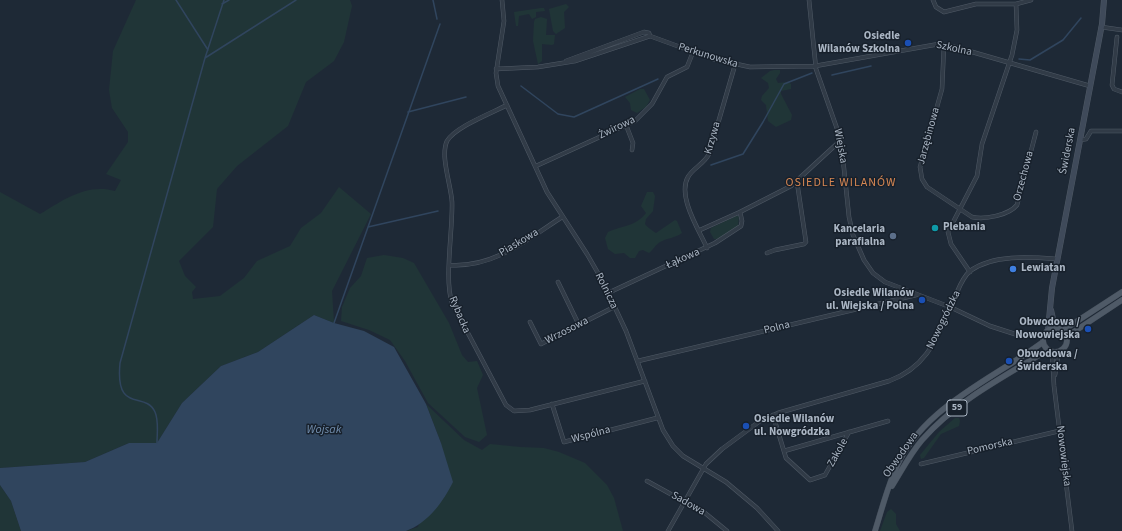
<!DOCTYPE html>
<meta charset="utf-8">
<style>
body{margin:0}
canvas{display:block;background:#1e2936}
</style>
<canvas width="1122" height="531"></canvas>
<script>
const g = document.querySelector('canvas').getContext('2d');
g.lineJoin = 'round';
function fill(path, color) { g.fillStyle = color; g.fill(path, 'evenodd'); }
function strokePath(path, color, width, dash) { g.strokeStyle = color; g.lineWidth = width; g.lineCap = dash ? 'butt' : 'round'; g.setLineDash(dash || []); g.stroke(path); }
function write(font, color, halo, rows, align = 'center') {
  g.font = font + ' "Source Sans 3",sans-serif'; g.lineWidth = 3; g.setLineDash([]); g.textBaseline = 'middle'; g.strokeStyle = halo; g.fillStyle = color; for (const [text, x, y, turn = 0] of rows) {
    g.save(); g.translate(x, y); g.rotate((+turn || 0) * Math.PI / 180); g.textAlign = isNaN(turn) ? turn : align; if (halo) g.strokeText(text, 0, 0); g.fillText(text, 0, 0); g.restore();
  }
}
const green = new Path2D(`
 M136,0H350L352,6L344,42L334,61L306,82L288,126L237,166L217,189L213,227L179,261L185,276L196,287L192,292L193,299L220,296L244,278L257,261L290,246L301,228L321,213L339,187L371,214L332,291L334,323L314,315L258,352L221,366L182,403L157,443H129L85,462L0,468V192L40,214C63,200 87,183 115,191L121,180L106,174L128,142V132L112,108L109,90L113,51Z
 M566,4L569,7L564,12L565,28L556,34L553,31L549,9Z
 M541,8H544L545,11L536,12V17L532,19L529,14L519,16L518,26H516L514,12Z
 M541,17L547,19L546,35H555L554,44L552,45L542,44V61L538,64L533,41L534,22L535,19Z
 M774,70H780V73L776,79L778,83L788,82L791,84V89L781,91V94L792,115L791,120L776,127L768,121L766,105L761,100L762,96L769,88L768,83L761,78L770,71Z
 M640,89H644L650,100L646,107L637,113L631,110L630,103L625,97Z
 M647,192H653L655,196L653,211L646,219L645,224C647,227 653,231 656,233L675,220L677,221L682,233C675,238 667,238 660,242C655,245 654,249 649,253L643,250L639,251L635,258H630L624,253L615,254L608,249L605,238L608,232C621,226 637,226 646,213L641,206Z
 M736,216H739L738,226L719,239H714L710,232L711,228Z
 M384,255L403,258L414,263L449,323L462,355L468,362L477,361L483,375L477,388L487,435L479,442L465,437L428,403L405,361L390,340L369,330L341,321L342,307L350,288L361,276L367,258Z
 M426,404L464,440L482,450L490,444L520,447L544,448L559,452L585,463L607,485L614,498L623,531H406L418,527L441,443Z
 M955,418H959L960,421L959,426L941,434L924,458L921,459L920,455L939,432Z
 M0,485L11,501L21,531H0Z
 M891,509L896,514V524L900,531H880L887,512Z`);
const water = new Path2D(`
 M314,315L334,323L364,331L394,347L426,404L441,443L453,482C443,502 428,523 406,531H21L11,501L0,485V468L85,462L129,443H157L182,403L221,366L258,352Z`);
const stream = new Path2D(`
 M176,0L208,50
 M433,0L437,19
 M222,4L229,0
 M205,58L296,0
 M1019,59L1030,60L1063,40L1081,18
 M832,75L871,66
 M521,86L558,114L574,117L658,79
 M408,112L466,97
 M711,165L743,154L763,122L784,84L812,73
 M368,227L438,211
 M334,323L440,24
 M157,443C157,433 159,421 155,412C145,390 115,415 120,363L205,58L224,0`);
const street = new Path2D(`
 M502,0L504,21L496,73L498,86L547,192L587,254L602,280L626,331L663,430L673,446L683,456L726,482L757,508L778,531
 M809,0L816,69L841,140L849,217L853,235L864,260L873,273L885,282L950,307L990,326L1021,336
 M933,0L936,7L944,12L976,4H1016L1031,0
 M1101,27L1122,30
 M1117,37L1112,85L1114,89L1122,92
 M944,45L942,89L920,167L922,179L927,187L972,217C985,220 1009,215 1017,205L1036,132
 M566,61L644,32L649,33L650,36L713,59L750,67L815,66L939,44L955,47L1090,86
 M496,69L538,67L575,61L650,36
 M507,105C492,113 455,127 447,141C440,156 451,185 452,202C453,229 444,279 452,303L506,405L514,411L530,410L645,381
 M626,125L633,143L632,150
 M1080,140L1086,139L1091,131H1122
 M536,166L635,121L652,104L667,77L687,67L693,52
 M700,230L740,212
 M707,248C699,230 677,196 688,177C693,168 704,164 709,154L735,65
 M767,253L775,250L804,244L806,242L797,182
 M450,265C494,268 528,239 562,217
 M970,272L951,244L948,232L977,176L982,144L1012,55L1017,30L1016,4
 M558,282L579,325
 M608,293L715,243L741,226L742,221L740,212L791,186L841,140
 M530,322L541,344L614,307
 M1052,351L1054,386L1072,531
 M638,361L916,295
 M1055,375L1059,351
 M552,404L564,442L657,418
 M773,415L786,458L810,480L825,475L849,432
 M784,451L888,421
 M921,464L1059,431
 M647,481L705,513L727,531
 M668,531L706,464L722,449L760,421L778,413L889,381C930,366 938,334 955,297C959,288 962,278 970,271C993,254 1030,257 1057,259`);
const secondary = new Path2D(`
 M1051,310L1055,328
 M1048,330L1052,288L1102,24L1104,0`);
const primary = new Path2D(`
 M1043 340a12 12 0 1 1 24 0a12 12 0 1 1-24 0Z
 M1062,331L1122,292
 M1066,337L1122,300
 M892,486C902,470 910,454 922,440C956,401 1005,376 1048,350
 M875,531C881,512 886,492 894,473C919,408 992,380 1043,342`);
const markers = [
 [908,43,4,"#1a4fb4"],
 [935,228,4,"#0f9aa8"],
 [893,236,4,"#5c6f8a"],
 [1013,269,4,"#3f7fe0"],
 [922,300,4,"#1a4fb4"],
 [1088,329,4,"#1a4fb4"],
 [1009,361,4,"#1a4fb4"],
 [746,426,4,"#1a4fb4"]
];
const shields = [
 [957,408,20]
];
const shieldNames = [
 ["59",957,408]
];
const poiNames = [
 ["Osiedle",900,37],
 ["Wilanów Szkolna",900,50],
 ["Plebania",943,228,"left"],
 ["Kancelaria",885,230],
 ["parafialna",885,243],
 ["Lewiatan",1021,269,"left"],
 ["Osiedle Wilanów",914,294],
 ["ul. Wiejska / Polna",914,307],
 ["Obwodowa /",1080,323],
 ["Nowowiejska",1080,336],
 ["Obwodowa /",1017,355,"left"],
 ["Świderska",1017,368,"left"],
 ["Osiedle Wilanów",754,420,"left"],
 ["ul. Nowgródzka",754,433,"left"]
];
const streetNames = [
 ["Szkolna",954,49,12],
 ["Perkunowska",708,56,17],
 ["Żwirowa",617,128,-26],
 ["Jarzębinowa",929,136,-75],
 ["Krzywa",713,138,-74],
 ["Wiejska",840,146,80],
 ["Świderska",1068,151,-79],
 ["Orzechowa",1024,176,-75],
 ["Piaskowa",519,243,-31],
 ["Łąkowa",683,259,-24],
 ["Rolnicza",606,291,64],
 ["Rybacka",459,315,67],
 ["Nowogródzka",944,320,-64],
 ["Polna",777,328,-14],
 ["Wrzosowa",567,331,-27],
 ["Wspólna",591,435,-15],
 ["Pomorska",990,447,-13],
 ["Zakole",838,453,-61],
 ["Obwodowa",901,455,-55],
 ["Nowowiejska",1063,456,83],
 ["Sadowa",688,504,30]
];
const neighbourhoodNames = [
 ["OSIEDLE WILANÓW",841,183]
];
const waterNames = [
 ["Wojsak",324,430]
];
fill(green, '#203537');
fill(water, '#30455e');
strokePath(stream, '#30455e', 1.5);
strokePath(street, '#4f5965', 4.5);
strokePath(secondary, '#4f5965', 6);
strokePath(primary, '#3b4450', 6);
strokePath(street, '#313b47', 3.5);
strokePath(secondary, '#3f4a5a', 5);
strokePath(primary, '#4f5a67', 5.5);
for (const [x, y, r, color] of markers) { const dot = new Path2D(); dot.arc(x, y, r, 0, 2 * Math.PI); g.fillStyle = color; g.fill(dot); strokePath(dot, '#17202b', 1.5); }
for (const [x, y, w] of shields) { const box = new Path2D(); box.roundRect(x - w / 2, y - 8, w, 16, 3); g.fillStyle = '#17202b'; g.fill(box); strokePath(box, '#abb6c4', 1); }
write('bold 10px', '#abb6c4', null, shieldNames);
write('bold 11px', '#abb6c4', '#17202b', poiNames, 'right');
write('11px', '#abb6c4', '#17202b', streetNames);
g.letterSpacing = '1px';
write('12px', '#d78753', '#17202b', neighbourhoodNames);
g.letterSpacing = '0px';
write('italic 12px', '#728eae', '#17202b', waterNames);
</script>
